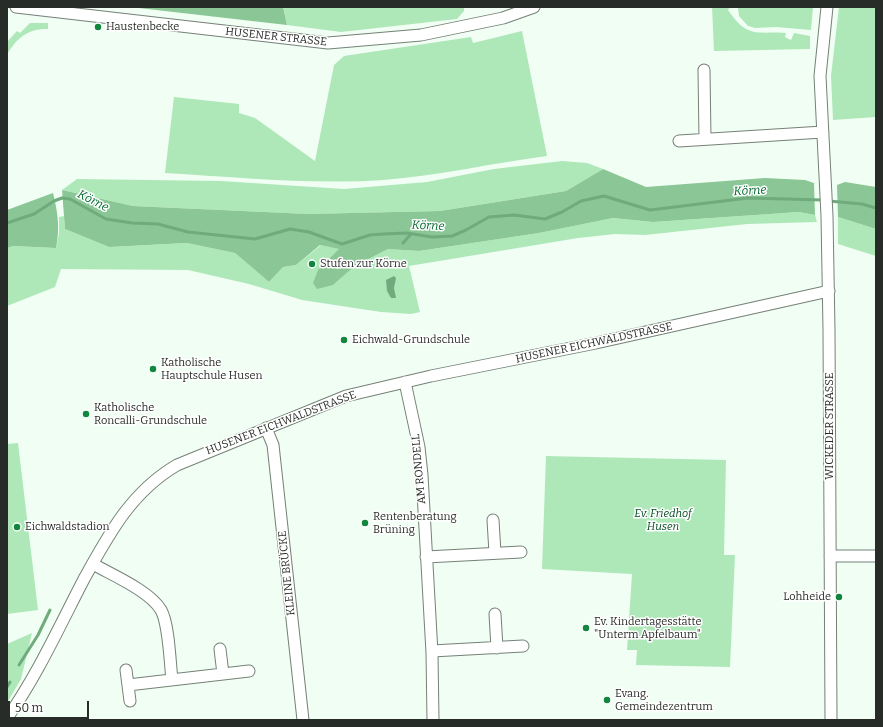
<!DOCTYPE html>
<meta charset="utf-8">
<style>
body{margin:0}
#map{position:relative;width:883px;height:727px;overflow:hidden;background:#f1fef3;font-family:Bitter,serif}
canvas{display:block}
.frame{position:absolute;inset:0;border:8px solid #282c28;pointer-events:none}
.scale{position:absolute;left:8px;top:701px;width:81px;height:18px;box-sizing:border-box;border:2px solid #282c28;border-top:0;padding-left:5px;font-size:12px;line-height:14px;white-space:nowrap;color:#282c28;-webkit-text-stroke:3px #fff;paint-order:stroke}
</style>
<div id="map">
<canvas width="883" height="727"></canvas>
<div class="frame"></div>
<div class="scale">50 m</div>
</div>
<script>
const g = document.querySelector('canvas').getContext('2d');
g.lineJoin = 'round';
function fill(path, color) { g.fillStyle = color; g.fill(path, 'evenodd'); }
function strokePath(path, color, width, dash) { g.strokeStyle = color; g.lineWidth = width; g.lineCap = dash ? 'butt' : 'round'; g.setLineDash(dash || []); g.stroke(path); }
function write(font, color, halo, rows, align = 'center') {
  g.font = font + ' Bitter,serif'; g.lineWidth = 3; g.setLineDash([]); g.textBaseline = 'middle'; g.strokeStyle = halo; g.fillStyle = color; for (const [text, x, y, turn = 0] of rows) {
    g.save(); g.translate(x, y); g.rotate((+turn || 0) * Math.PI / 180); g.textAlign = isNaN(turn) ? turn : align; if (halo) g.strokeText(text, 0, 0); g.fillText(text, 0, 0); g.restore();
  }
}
const green = new Path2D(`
 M283,7H464V11L457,19L341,32L287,25Z
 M712,7H730L728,10C748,39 755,31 786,33L785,37L791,40L794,33L810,36V49L714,51Z
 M738,7H813L811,30L776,27L755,28L748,26L739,16Z
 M839,7H876V117L833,120L831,76Z
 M30,23H48V29C29,28 16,38 7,55V42L17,31L20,33Z
 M522,31L547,156C492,163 438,176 383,180C311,185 237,177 165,173L174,97L239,104V113L255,118L315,161L334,65L344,56L471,37L473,43Z
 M562,161L587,163L603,169L566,191L440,211L308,214L133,206L62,190L77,179L221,181L344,189L427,182L494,169Z
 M799,212L815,215L817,222L747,224L645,235L615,234L578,238L409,266L420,312L411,314L381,312L302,300L249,284L188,270L61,269L55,287L7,306V248L13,246L56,248L59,233V217L64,216L65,229L109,247L187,243L235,253L269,282L283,267L296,265L321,245L340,249L318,270L333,285L355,266L388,249L419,251L539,233L613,218L653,222Z
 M838,217L876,229V256L838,244Z
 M18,443L38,610L7,614V444Z
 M546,456L726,460L724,555H735L730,667L636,665L637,650H627L632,574L542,569Z
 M32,633L21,679L7,703V644Z`);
const forest = new Path2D(`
 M130,7H283L287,25Z
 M603,169L646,187L765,178L805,180L814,183L815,215L799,212L653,222L613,218L539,233L419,251L388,249L355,266L333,285L317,289L313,283L318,270L339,249L320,245L296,265L283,267L269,282L235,253L187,243L109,247L65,229L62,190L133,206L308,214L440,211L566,191Z
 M845,182L876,187V229L838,217L837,185Z
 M53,193C58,213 60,228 56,248L13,246L7,248V210Z`);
const water = new Path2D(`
 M394,276L396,278L394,288L396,298H391L387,291L386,280Z`);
const stream = new Path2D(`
 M829,201L862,204L876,208
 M7,223L34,214L54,201L62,198L70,199L106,219L132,223L158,224L188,232L255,239L290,229L309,232L342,244L370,235L383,234L407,233L432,237L452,236L464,231L489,217L514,215L545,219L562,212L581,201L604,196L650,210L748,198L823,200
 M403,243L411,234
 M19,665L38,635L50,610
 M7,687L10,682`);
const minor = new Path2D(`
 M16,7L328,43L421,35L503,18L534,7
 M827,7L820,76L827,216L829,330L831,720
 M704,70L705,139
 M679,141L823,132
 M405,382L419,447L422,475L432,653L433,720
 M266,428L273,445L303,720
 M493,520L495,553
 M830,556H876
 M426,557L521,552
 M93,564C112,575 150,591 161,610C169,624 170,663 172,680
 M495,614L497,648
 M220,649L223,674
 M432,651L523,646
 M126,670L130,701
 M128,685L249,671
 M7,718C37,676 60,625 84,579C109,534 131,492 177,465L346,396L431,376L596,343L829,291`);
const markers = [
 [98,27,4,"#10863f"],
 [312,264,4,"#10863f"],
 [344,340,4,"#10863f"],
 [153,369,4,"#10863f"],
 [86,414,4,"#10863f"],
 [365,523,4,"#10863f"],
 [17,527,4,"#10863f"],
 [839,597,4,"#10863f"],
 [586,628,4,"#10863f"],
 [607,700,4,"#10863f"]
];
const poiNames = [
 ["Haustenbecke",106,27],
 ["Stufen zur Körne",320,264],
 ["Eichwald-Grundschule",352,340],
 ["Katholische",161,363],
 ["Hauptschule Husen",161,376],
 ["Katholische",94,408],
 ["Roncalli-Grundschule",94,421],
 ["Rentenberatung",373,517],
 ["Brüning",373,530],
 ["Eichwaldstadion",25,527],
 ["Lohheide",831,597,"right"],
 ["Ev. Kindertagesstätte",594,622],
 ["\"Unterm Apfelbaum\"",594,635],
 ["Evang.",615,694],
 ["Gemeindezentrum",615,707]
];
const streetNames = [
 ["HUSENER STRASSE",276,37,6],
 ["HUSENER EICHWALDSTRASSE",594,343,-12],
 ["HUSENER EICHWALDSTRASSE",281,423,-21],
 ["WICKEDER STRASSE",830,426,-90],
 ["AM RONDELL",419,469,-95],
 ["KLEINE BRÜCKE",287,573,-96]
];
const parkNames = [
 ["Ev. Friedhof",663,514],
 ["Husen",663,527]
];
const waterNames = [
 ["Körne",750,191,-3],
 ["Körne",93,201,27],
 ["Körne",428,226,2]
];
fill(green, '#aee8b9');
fill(forest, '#8ac696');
fill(water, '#6fab7c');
strokePath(stream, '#6fab7c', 3);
strokePath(minor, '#758177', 13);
strokePath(minor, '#fff', 11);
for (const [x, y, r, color] of markers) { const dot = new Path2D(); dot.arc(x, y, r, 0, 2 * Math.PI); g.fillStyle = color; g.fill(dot); strokePath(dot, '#fff', 1.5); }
write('11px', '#282c28', '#fff', poiNames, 'left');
write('11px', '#282c28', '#fff', streetNames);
write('italic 11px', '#004a1f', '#fff', parkNames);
write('italic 12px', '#02682e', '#fff', waterNames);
</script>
